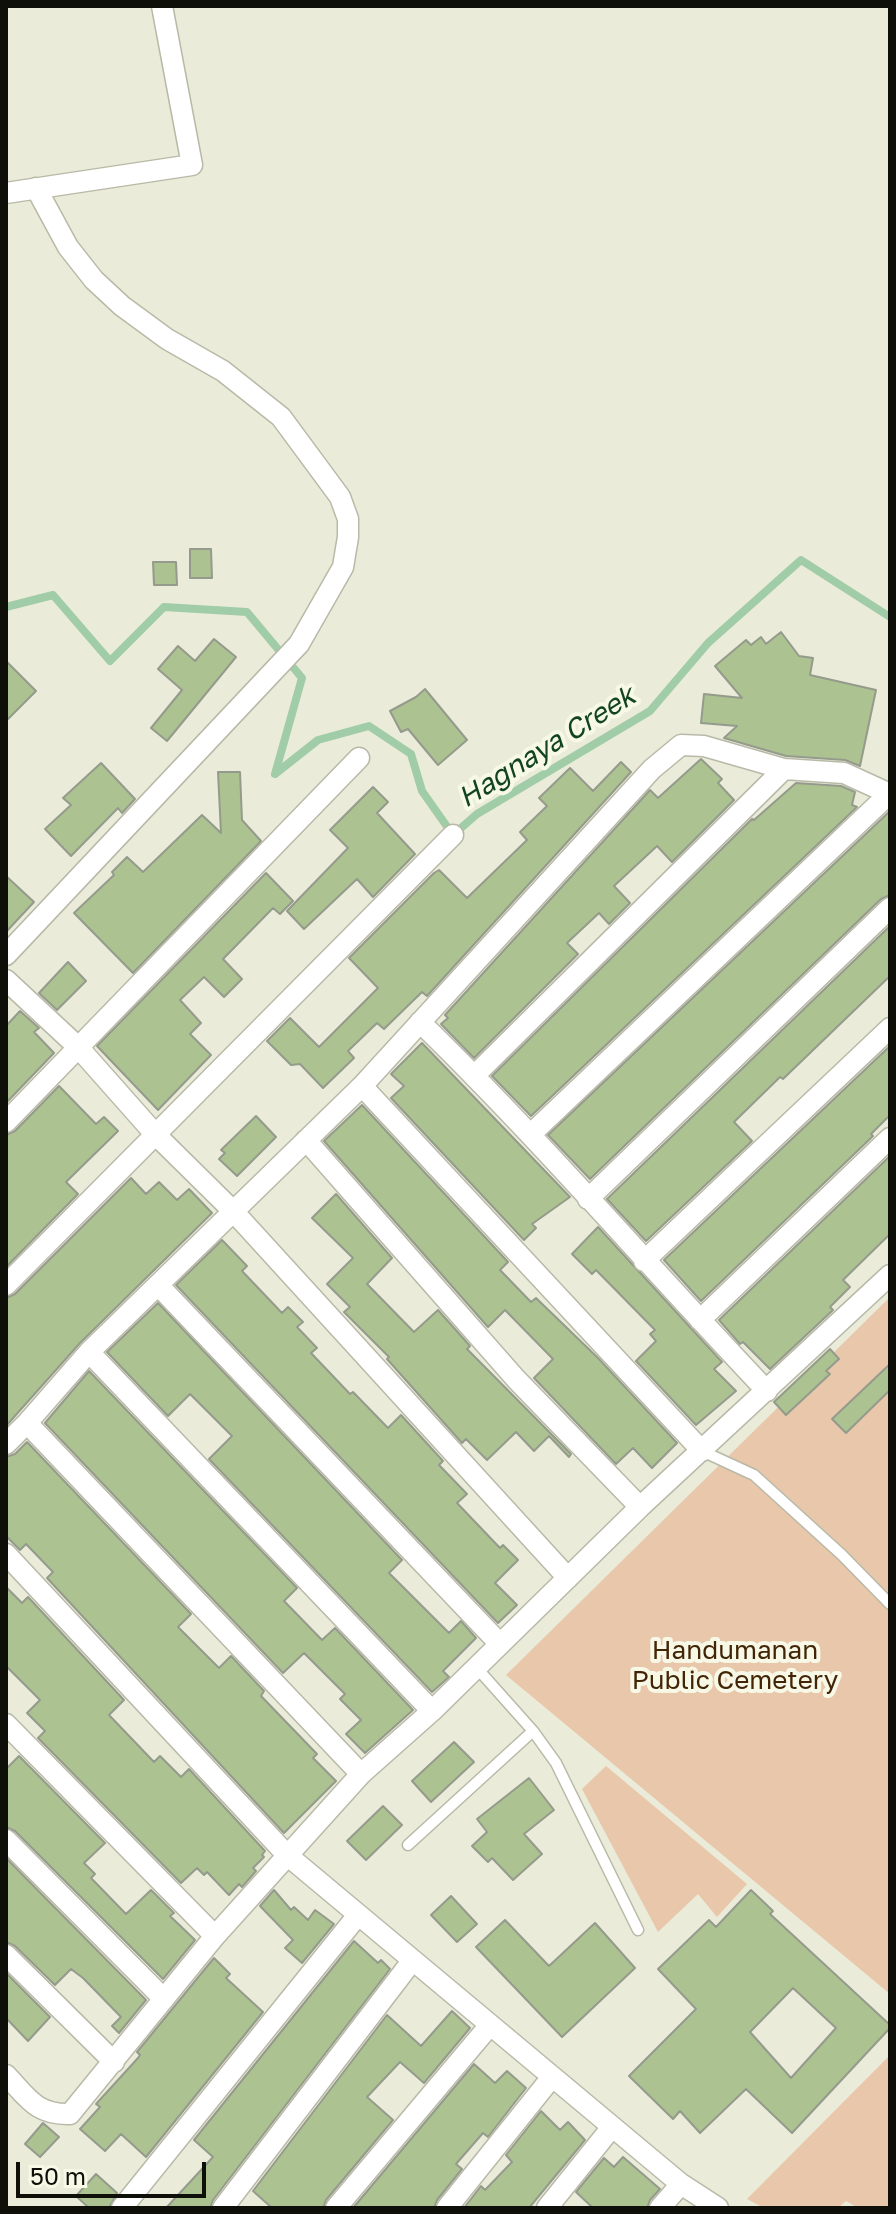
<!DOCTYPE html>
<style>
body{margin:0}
#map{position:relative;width:896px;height:2214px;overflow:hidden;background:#ebebd9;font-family:"Golos Text",sans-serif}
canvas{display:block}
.frame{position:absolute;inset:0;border:8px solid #0f0f09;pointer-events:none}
.scale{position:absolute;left:16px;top:2162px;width:190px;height:36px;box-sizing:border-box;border:4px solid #0f0f09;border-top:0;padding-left:10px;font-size:24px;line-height:28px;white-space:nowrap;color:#0f0f09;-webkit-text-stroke:6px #f8f8e7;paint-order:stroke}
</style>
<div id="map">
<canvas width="896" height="2214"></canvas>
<div class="frame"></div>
<div class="scale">50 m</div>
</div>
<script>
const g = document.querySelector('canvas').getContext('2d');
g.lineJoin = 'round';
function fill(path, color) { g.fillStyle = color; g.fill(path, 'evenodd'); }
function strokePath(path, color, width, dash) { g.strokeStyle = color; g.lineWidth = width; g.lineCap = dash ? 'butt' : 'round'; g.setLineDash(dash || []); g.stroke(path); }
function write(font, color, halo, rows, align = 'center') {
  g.font = font + ' "Golos Text",sans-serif'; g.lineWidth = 8; g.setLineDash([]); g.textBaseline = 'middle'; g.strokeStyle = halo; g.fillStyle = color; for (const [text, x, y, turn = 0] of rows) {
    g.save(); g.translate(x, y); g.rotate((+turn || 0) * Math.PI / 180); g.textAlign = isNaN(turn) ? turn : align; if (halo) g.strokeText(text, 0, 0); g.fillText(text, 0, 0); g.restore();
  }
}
const green = new Path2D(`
 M890,1297V1994L506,1675Z
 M606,1766L747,1884L717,1917L698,1894L658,1932L582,1789Z
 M890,2055V2208H858L846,2201L838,2208H764L747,2199Z`);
const stream = new Path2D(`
 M6,607L53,595L110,661L164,607L247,612L302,678L275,774L318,740L369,726L411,754L422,791L453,835L477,814L650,711L708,643L801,560L890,617`);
const building = new Path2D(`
 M190,549H211L212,578H190Z
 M153,562H176L177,585H154Z
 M781,632L799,656L813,658L810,675L876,690L860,766L845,760L786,756L724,738L737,726L701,723L704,694L742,698L715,666L746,640L751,645L761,637L766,644Z
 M214,639L236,657L167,741L151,728L182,690L158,669L178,646L195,661Z
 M6,661L36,691L6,721Z
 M425,689L467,740L438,765L408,729L401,732L390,711L416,697Z
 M701,759L722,779L718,783L734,800L672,862L657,846L614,886L630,903L609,924L599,913L567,943L578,954L474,1058L441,1024L448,1018L445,1015L650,790L658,798Z
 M621,762L631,772L427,996L422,992L384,1029L377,1023L348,1051L354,1058L323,1088L300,1064L291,1065L267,1041L290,1018L319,1047L378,988L349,958L434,873L439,870L467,898L527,840L520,832L547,806L539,798L570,768L593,791Z
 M101,763L135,799L122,813L118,808L71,856L45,829L71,805L63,798Z
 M218,772H240L242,820L261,841L133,973L74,913L114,875L112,872L127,857L143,872L202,815L221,833Z
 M796,783L841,786L855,792L852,805L857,807L531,1116L492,1076L752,819L754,820Z
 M373,787L388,802L377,813L415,854L373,897L357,879L304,929L287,911L348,848L330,830Z
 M890,811V895L881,899L590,1179L548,1135Z
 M266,873L293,901L280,914L273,908L223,959L242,979L224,997L204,977L180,1000L201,1023L190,1034L211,1055L158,1110L97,1046Z
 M6,876L34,902L6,932Z
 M890,926V976L783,1079L780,1077L734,1122L752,1141L646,1241L607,1199Z
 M68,962L86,981L57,1010L39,993Z
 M20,1011L39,1028L34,1032L54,1053L6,1103V1026Z
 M422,1043L570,1197L532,1224L536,1228L524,1240L391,1098L404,1086L391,1074Z
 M890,1046V1115L871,1134L873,1136L701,1301L664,1260Z
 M59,1086L96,1124L104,1117L118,1131L66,1182L78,1194L6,1267V1135L15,1131Z
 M362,1105L508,1262L500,1270L531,1302L536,1298L598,1358L677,1443L652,1468L633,1448L616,1464L534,1378L553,1359L505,1310L488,1327L324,1141Z
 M256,1116L276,1137L237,1176L219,1159L225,1153L221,1150Z
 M890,1156V1234L843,1280L850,1287L830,1307L833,1310L770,1369L743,1342L740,1344L719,1320Z
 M131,1178L146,1194L159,1182L177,1200L189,1189L212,1213L80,1343L6,1426V1298L15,1294Z
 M336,1194L392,1258L367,1284L414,1332L438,1310L470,1346L467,1349L571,1454L569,1457L549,1436L534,1451L516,1432L487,1460L466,1439L462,1443L387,1359L389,1357L344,1312L350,1307L327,1284L353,1258L312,1218Z
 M598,1227L722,1362L714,1369L736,1391L696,1425L636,1361L656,1341L650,1334L655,1330L596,1270L592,1274L572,1254Z
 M222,1240L247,1266L242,1271L282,1313L288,1307L303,1322L297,1327L317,1348L311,1353L350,1394L353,1392L388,1428L401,1415L443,1461L439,1465L467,1494L457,1503L500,1548L503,1545L518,1560L495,1583L517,1605L498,1623L176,1285Z
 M158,1303L402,1560L389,1573L449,1633L461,1621L476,1638L443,1671L449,1677L432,1692L209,1459L232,1436L190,1394L168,1416L107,1352Z
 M830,1349L839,1359L826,1371L830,1374L786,1415L774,1402Z
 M890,1364V1390L846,1433L832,1419Z
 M89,1371L297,1588L284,1601L322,1640L335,1628L413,1710L365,1753L346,1734L361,1720L340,1699L345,1694L304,1653L283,1673L45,1423Z
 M27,1442L191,1614L178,1627L219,1668L231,1656L264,1691L261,1696L317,1754L313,1758L336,1781L284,1833L47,1578L53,1572L26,1544L20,1550L6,1536V1457L15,1454Z
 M6,1587L22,1603L28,1597L124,1700L109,1715L154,1762L160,1756L181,1777L189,1769L265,1851L262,1855L264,1857L253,1868L256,1871L242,1887L239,1884L229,1895L207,1872L204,1875L197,1868L181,1883L38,1738L45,1731L27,1713L40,1700L6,1666Z
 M454,1742L474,1762L431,1802L412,1781Z
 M19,1756L105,1843L84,1863L95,1874L91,1878L126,1914L151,1890L174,1913L170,1916L195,1940L163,1979L15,1831L6,1827V1769Z
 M529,1778L554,1810L524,1834L542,1854L513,1880L492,1858L488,1862L472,1846L487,1832L477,1819Z
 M383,1806L402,1825L366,1860L347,1841Z
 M6,1858L146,2000L119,2033L112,2026L121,2017L83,1978L71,1969L55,1985L15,1946L6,1942Z
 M274,1890L291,1910L294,1907L308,1920L315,1910L334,1924L302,1963L285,1948L293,1940L260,1906Z
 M751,1890L773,1911L770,1914L890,2025V2028L792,2133L746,2089L700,2133L680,2111L673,2119L629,2076L696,2009L658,1969L709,1920L716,1927ZM793,1988L836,2028L791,2078L750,2032Z
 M451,1896L477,1924L457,1942L431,1915Z
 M505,1920L549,1966L595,1923L635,1968L562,2037L476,1947Z
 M354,1941L378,1963L381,1960L390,1969L213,2200L210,2208H166L213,2157L194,2140Z
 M214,1958L230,1974L226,1978L263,2012L146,2157L121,2134L105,2151L80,2129L100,2107L96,2104L138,2058L140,2055L137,2052Z
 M6,1973L50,2017L28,2041L6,2018Z
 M452,2011L470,2028L424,2083L400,2062L367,2097L393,2120L326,2200L323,2208H272L253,2191L387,2015L421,2046Z
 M474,2064L495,2083L507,2071L526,2088L488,2137L483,2133L456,2164L462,2169L437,2200L434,2208H353Z
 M541,2111L560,2130L568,2122L585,2140L529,2208H464L481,2186L485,2190L512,2162L506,2155Z
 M43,2123L59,2137L40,2157L25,2144Z
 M623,2157L660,2189L650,2200L647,2208H593L576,2192L604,2158L614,2167Z
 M96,2174L117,2193L109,2208H89L76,2196Z`);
const lane = new Path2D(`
 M702,1451L754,1475L842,1555L890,1604
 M476,1667L533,1731L556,1763L638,1930
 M408,1845L533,1731`);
const street = new Path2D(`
 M6,193L192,165L162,6
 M6,955L299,644L343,567L348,537V519L340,497L281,417L223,371L167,339L122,306L94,280L68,247L36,188
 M6,980L78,1047L155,1134L233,1211L568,1578
 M420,1022C541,1140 651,1269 767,1391
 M475,1075L784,769
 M362,1086L702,1451
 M6,1122L359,758
 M531,1134L889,794
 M306,1140L516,1379L640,1507
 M588,1199L890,908
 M644,1261L890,1028
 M6,1285L453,835
 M159,1286L500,1644
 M700,1320L890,1138
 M89,1352L432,1711
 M27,1423L361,1774
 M6,1444L27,1423L89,1352L362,1086L652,769L681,745L704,746L784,769L844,773L890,794
 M6,1554L287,1855L681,2184L718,2208
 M6,1724L215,1936
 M6,1840L164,1999
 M6,1955L114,2062
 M6,2075C28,2098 36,2115 70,2114L215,1936L361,1774L432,1711L640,1507L890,1275
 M122,2208L358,1915
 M223,2208L412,1961
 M336,2208L490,2025
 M447,2208L552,2077
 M547,2208L612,2127
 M660,2208L681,2184`);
const parkNames = [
 ["Handumanan",735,1651],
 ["Public Cemetery",735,1681]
];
const waterNames = [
 ["Hagnaya Creek",547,747,-32]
];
fill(green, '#e8c7ab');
strokePath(stream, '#a0cda7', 8);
fill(building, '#acc291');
strokePath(building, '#949b8c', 2);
strokePath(lane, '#b9b9a8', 13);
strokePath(street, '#b9b9a8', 23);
strokePath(lane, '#fff', 10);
strokePath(street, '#fff', 20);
write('26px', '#422506', '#f8f8e7', parkNames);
write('italic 28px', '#124421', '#f8f8e7', waterNames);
</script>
